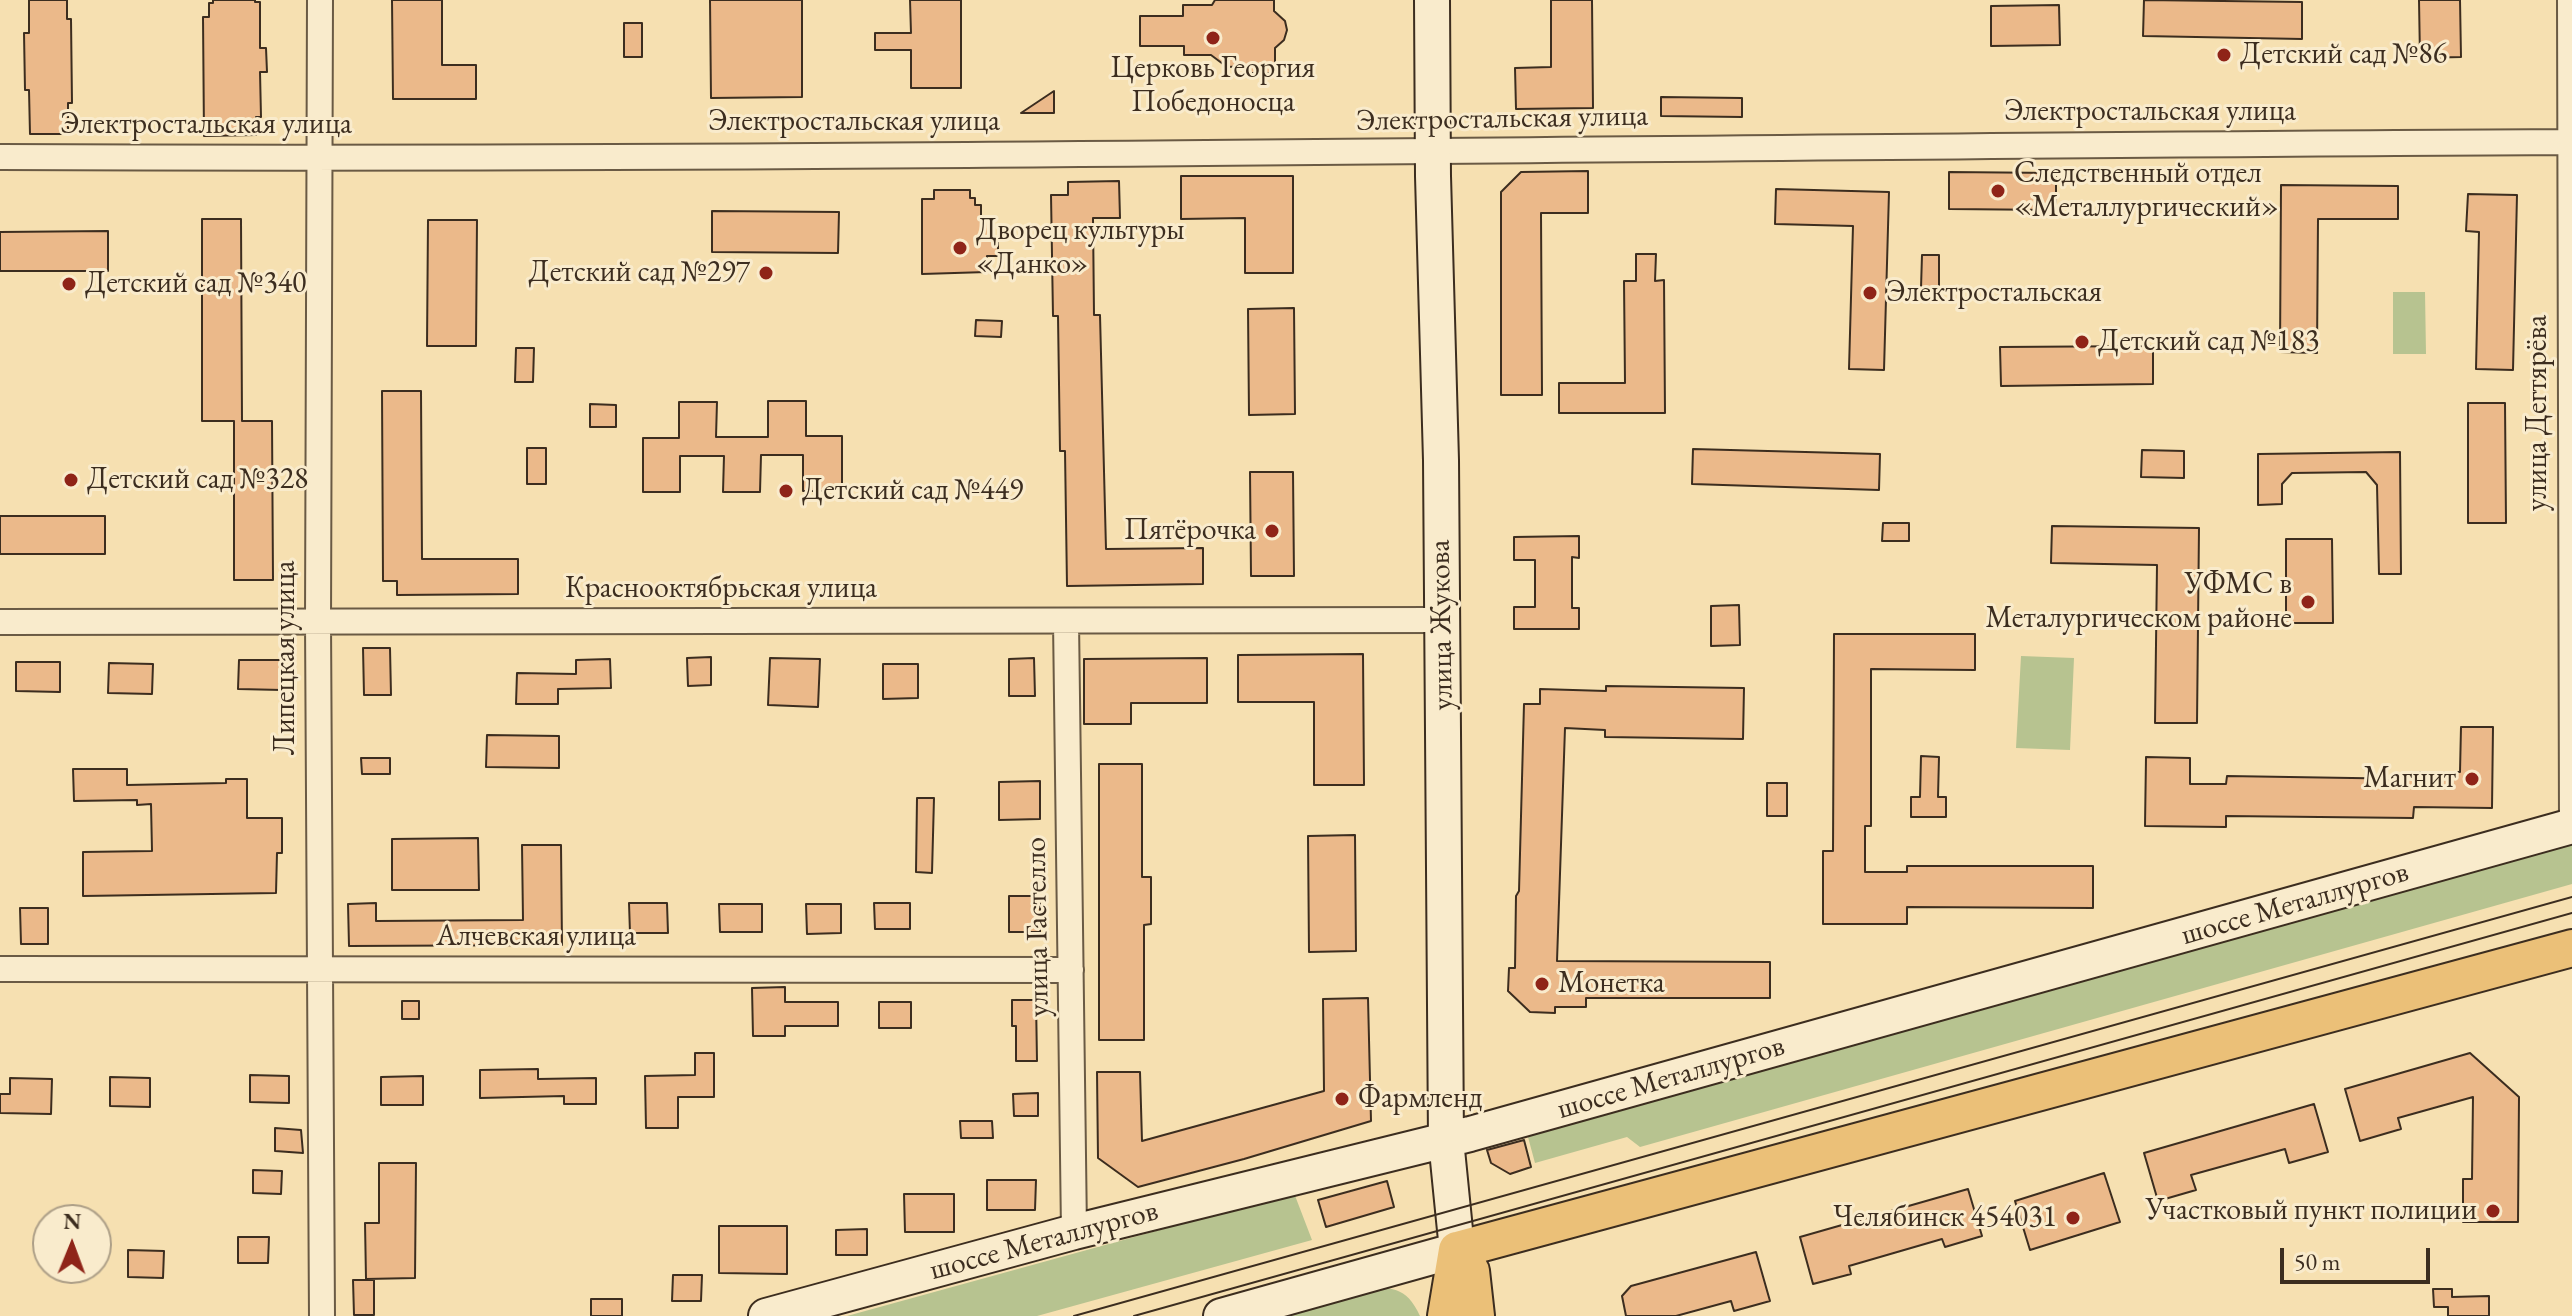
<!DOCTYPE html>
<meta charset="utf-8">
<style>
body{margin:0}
#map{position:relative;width:2572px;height:1316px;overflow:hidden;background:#f6e0b1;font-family:"EB Garamond",serif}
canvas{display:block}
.north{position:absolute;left:32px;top:1204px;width:80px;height:80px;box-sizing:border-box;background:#f9ebcc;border:2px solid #ad9f87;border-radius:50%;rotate:1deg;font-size:22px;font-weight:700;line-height:32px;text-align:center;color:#3c2d1f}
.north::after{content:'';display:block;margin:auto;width:28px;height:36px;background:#8f2418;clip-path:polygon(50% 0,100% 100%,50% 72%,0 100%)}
.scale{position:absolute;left:2280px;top:1248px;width:150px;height:36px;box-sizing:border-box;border:4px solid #3c2d1f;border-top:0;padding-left:10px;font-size:24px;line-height:28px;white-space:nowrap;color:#3c2d1f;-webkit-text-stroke:6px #f9ebcc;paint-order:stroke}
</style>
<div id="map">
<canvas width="2572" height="1316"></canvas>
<div class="north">N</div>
<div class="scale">50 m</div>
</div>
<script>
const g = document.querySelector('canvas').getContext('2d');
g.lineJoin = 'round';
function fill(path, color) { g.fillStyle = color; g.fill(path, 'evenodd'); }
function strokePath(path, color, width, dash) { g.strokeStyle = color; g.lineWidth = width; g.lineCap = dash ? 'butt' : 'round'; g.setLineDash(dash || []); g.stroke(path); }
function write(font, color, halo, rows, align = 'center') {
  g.font = font + ' "EB Garamond",serif'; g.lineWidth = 6; g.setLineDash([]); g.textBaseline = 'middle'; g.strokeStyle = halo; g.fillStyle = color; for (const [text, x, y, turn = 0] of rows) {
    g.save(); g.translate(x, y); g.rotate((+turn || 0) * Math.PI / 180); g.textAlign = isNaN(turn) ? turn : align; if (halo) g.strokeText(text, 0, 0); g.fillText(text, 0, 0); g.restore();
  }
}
const green = new Path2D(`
 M2393,292H2425L2426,354H2393Z
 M2021,656L2074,658L2070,750L2016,748Z
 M2572,832V884L1640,1147L1627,1137L1535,1163L1525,1126Z
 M1294,1193L1312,1240L1037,1316H847Z
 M1360,1287C1391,1288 1406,1285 1420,1316H1258Z`);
const building = new Path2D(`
 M29,0H67V19H71L72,103H68V134H30L29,90H25L24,33H29Z
 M213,0H255V2H260V48H266L267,72H260L261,117H256V135L204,136L203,17H209V3H213Z
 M392,0H442V65H476V99H393Z
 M710,0H802V97L711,98Z
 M910,0H961V88H911V50H875V33H911Z
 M1215,0H1274V11L1285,21L1287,30L1284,40L1275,48V73H1248V66L1227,67L1211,55H1184V46H1140V16H1183V5H1212Z
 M1551,0H1592L1593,108L1516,109L1515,68L1551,67Z
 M2144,0L2302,2V39L2143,36Z
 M2419,0H2460L2461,57L2420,58Z
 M2059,5L2060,45L1991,46V6Z
 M624,23H642V57H624Z
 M1054,91V113H1021Z
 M1661,97L1742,98V117L1661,116Z
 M1588,171V213H1541L1542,395H1501V192L1521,172Z
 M1949,172L2056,173V210L1949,209Z
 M1181,176H1293V273H1245V218L1181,219Z
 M1119,181L1120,218H1093L1094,315H1100L1106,549L1203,548V584L1067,586L1065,451H1060L1058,316H1053L1051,195H1068V182Z
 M2281,185L2398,186V219H2318L2317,353L2280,352Z
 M1776,189L1889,192L1884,370L1849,369L1853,226L1775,224Z
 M934,190H970V198H975V205H981V220H989V239H998V256H987V272L922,274V199H934Z
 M2468,194L2517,195L2513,370L2476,369L2479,232L2466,231Z
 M712,211L839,212L838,253L712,252Z
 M202,219H241L242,421H272L273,580H234V421H202Z
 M428,220H477L476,346H427Z
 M108,231V271H0V232Z
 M1636,254H1656L1655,281L1664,280L1665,413H1559V383H1625L1624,281H1636Z
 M1922,255H1939V288H1921Z
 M1294,308L1295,414L1249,415L1248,309Z
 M976,320L1002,321L1001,337L975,336Z
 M2153,346V384L2001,386L2000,347Z
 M516,348H534L533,382H515Z
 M382,391H421L422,559H518V594L397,595V581H383Z
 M768,401H806V436H842V491H803V455H761L760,492H723L724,456H680V492H643V438H679V402H717L716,437H768Z
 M2468,403H2505L2506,523H2468Z
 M590,404L616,405V427H590Z
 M527,448H546V484H527Z
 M1693,449L1880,454L1879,490L1692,484Z
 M2142,450L2184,451V478L2141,477Z
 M2400,452L2401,574H2379L2377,485L2366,472L2292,473L2282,484V504L2258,505V454Z
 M1250,472H1293L1294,576H1251Z
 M0,516H105V554H0Z
 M1883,523H1909V541H1882Z
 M2052,526L2199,528L2197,723H2155L2157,565L2051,563Z
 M1579,536V558L1572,557V608H1579V629H1514V607H1535V560H1514V537Z
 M2286,539H2332L2333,623H2286Z
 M1739,605L1740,645L1711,646V606Z
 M1834,634H1975V670L1871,669V826H1865V872H1907V866H2093V908L1907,907V924H1823V851H1833Z
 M363,648H390L391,695H364Z
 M1363,654L1364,785H1314V702H1238V655Z
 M711,657V685L688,686L687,658Z
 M770,658L820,659L818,707L768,705Z
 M1034,658L1035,696H1009V659Z
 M1207,658V703H1131V724H1084V659Z
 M610,659L611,688L558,689V704H516L517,673L576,674V660Z
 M239,660H282V690L238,689Z
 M16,662H60V692L16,691Z
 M109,663L153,664L152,694L108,693Z
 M883,664H918V698L883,699Z
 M1606,686L1744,688L1743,739L1605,737V730L1565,728L1557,961L1770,962V998H1586V1007H1555V1013L1530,1012L1508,991L1509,968H1515L1516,896L1519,891L1524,704H1540V689L1606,691Z
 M2461,727H2493L2492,808L2414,807L2413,818L2226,816V827L2145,826L2146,757L2190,758V784H2226L2227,776L2414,779V772H2460Z
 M487,735L559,736V768L486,767Z
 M1921,756L1939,757L1938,797H1946V817H1911V797H1920Z
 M361,758H390V774H362Z
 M1099,764H1142V877H1151V924L1144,925V1040H1099Z
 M73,769H127V785L226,783V779H247V818H282V853H277L276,893L83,896V852L152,851L151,804L137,805V800L74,801Z
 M1040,781V819L999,820V782Z
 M1767,783H1787V816H1767Z
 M917,798H934L932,873L916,872Z
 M1355,835L1356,951L1309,952L1308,836Z
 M478,838L479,890H392V839Z
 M522,845H561L562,945L349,946L348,904L376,903V921L523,920Z
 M1009,896H1040V932H1009Z
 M629,903H667L668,933H630Z
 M874,903H910V929H875Z
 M719,904H762V932H720Z
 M806,904H841V933L807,934Z
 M20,908H48V944H21Z
 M785,987V1002H838V1026H785V1036H753L752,988Z
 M1368,998L1371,1121L1244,1159L1138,1187L1098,1158L1097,1072H1140L1142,1141L1324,1091L1323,999Z
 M1012,1000H1036L1037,1061H1016V1026H1012Z
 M402,1001H419V1019H402Z
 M879,1002H911V1028H879Z
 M695,1053H714V1097H678V1128H646L645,1076L695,1075Z
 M2470,1053L2519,1097L2518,1222H2463V1179H2472L2473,1097L2398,1118L2401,1129L2360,1141L2345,1089Z
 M538,1069V1079L596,1078V1104H564V1096L480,1098V1070Z
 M250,1075L289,1076V1103L250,1102Z
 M423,1076V1105H381V1077Z
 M110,1077L150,1078V1107L110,1106Z
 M10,1078L52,1079L51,1114L0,1113V1094H10Z
 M1038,1093V1116H1014L1013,1094Z
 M2314,1104L2328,1152L2289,1163L2285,1149L2191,1175L2196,1190L2158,1201L2144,1153Z
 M960,1121H992L993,1138H961Z
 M275,1128L301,1130L303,1153L275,1151Z
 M1524,1140L1531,1167L1510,1174L1491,1163L1487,1150Z
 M379,1163H416L415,1278L366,1279L365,1223H379Z
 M253,1170L282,1171L281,1194L253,1193Z
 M2104,1173L2120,1222L2030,1250L2015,1201Z
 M987,1180H1036L1035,1210H987Z
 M1387,1181L1394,1207L1326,1227L1318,1200Z
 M1968,1189L1982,1236L1945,1247L1942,1239L1849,1266L1851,1274L1813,1284L1800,1237Z
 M904,1194H954V1232H905Z
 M719,1226H787V1274L719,1273Z
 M867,1229V1255H836V1230Z
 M238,1237H269L268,1263H238Z
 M128,1250L164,1251L163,1278L128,1277Z
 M1756,1252L1770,1301L1734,1311L1731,1301L1676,1316H1626L1622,1296L1631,1286Z
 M673,1275H702L701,1301H672Z
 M353,1280H374V1315H354Z
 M2433,1289H2452V1297L2489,1296V1316H2448V1307H2434Z
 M591,1299H622V1316H591Z`);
const street = new Path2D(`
 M320,0L318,622L322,1316
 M2570,0L2572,826
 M0,157C857,161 1715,146 2572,142
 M1066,621L1074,1232
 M0,622L1442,620
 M0,969L1071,970`);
const secondary = new Path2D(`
 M766,1316L1074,1232L1470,1134L2572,826
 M1221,1316L1457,1250L1446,1140L1441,460L1433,176L1432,0`);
const primary = new Path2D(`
 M1457,1250L2572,948
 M1457,1250L1471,1271L1476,1316
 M1446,1316L1457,1250`);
const tram = new Path2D(`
 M1074,1316L2572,897
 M1134,1316L2572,913`);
const markers = [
 [1213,38,8,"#8f2418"],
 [2224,55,8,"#8f2418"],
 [1998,191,8,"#8f2418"],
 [960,248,8,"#8f2418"],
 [766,273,8,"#8f2418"],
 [69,284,8,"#8f2418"],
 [1870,293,8,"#8f2418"],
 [2082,342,8,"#8f2418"],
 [71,480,8,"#8f2418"],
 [786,491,8,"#8f2418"],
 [1272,531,8,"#8f2418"],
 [2308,602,8,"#8f2418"],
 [2472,779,8,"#8f2418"],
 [1542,984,8,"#8f2418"],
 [1342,1099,8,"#8f2418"],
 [2493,1211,8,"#8f2418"],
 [2073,1218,8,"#8f2418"]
];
const poiNames = [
 ["Детский сад №86",2240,55],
 ["Церковь Георгия",1213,69,"center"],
 ["Победоносца",1213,103,"center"],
 ["Следственный отдел",2014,174],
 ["«Металлургический»",2014,208],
 ["Дворец культуры",976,231],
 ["«Данко»",976,265],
 ["Детский сад №297",750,273,"right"],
 ["Детский сад №340",85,284],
 ["Электростальская",1886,293],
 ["Детский сад №183",2098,342],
 ["Детский сад №328",87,480],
 ["Детский сад №449",802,491],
 ["Пятёрочка",1256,531,"right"],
 ["УФМС в",2292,585,"right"],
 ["Металургическом районе",2292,619,"right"],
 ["Магнит",2456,779,"right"],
 ["Монетка",1558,984],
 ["Фармленд",1358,1099],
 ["Участковый пункт полиции",2477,1211,"right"],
 ["Челябинск 454031",2057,1218,"right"]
];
const streetNames = [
 ["Электростальская улица",2150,112],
 ["Электростальская улица",1502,119,-1],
 ["Электростальская улица",854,122],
 ["Электростальская улица",206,125],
 ["улица Дегтярёва",2538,413,-90],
 ["Краснооктябрьская улица",721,589],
 ["улица Жукова",1442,625,-91],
 ["Липецкая улица",286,658,-90],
 ["шоссе Металлургов",2295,904,-16],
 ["улица Гастелло",1038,927,-91],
 ["Алчевская улица",536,937],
 ["шоссе Металлургов",1671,1078,-16],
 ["шоссе Металлургов",1044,1241,-15]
];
fill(green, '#b7c390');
fill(building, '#ebb98a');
strokePath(building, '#3c2d1f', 2);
strokePath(street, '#6a5a44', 28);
strokePath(secondary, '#3c2d1f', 38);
strokePath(primary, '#3c2d1f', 40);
strokePath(street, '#f9ebcc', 24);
strokePath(secondary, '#f9ebcc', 34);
strokePath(primary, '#ebc078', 36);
strokePath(tram, '#3c2d1f', 2);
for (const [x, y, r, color] of markers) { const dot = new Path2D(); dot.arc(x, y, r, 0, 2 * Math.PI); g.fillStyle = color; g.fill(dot); strokePath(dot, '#f9ebcc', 3); }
write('30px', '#3c2d1f', '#f9ebcc', poiNames, 'left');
write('30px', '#3c2d1f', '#f9ebcc', streetNames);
</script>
